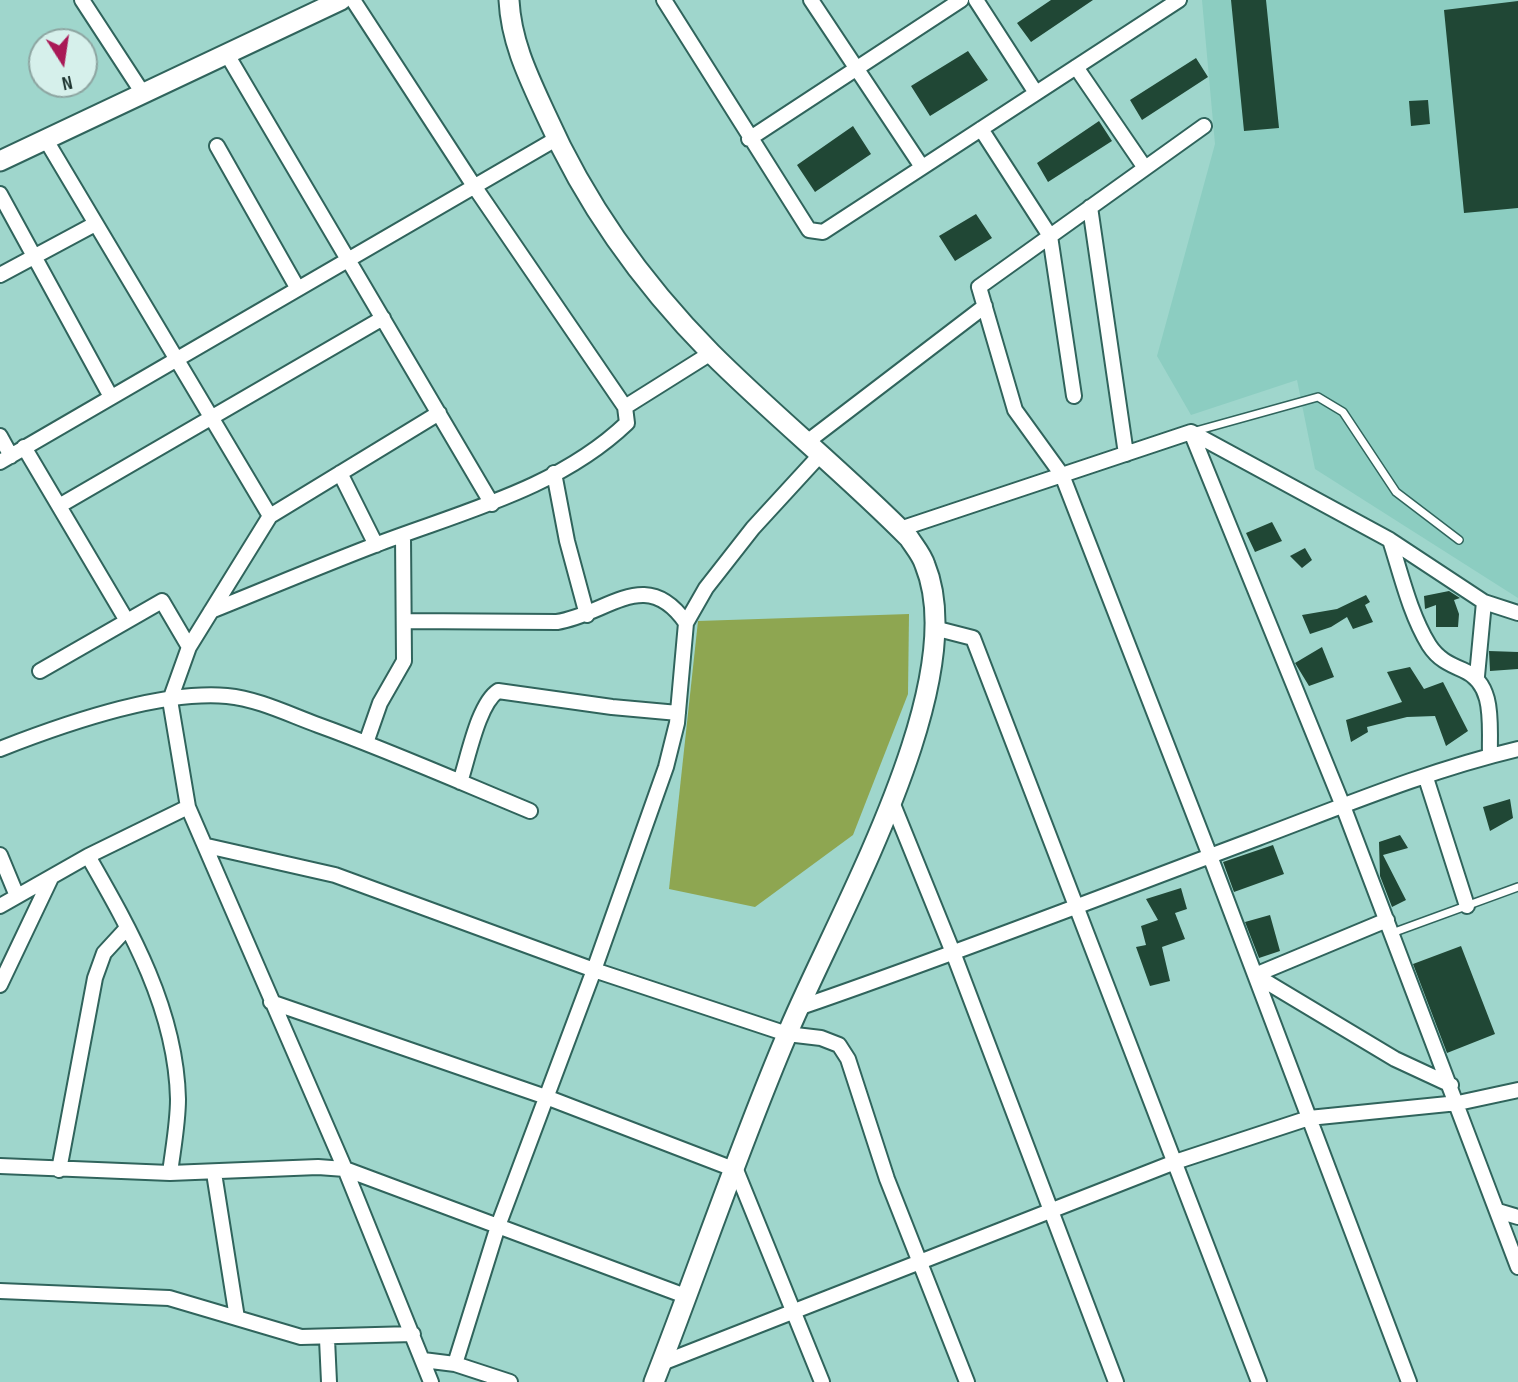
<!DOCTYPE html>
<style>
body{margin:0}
#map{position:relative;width:1518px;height:1382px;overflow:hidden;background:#9fd6cc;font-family:"Sofia Sans Condensed",sans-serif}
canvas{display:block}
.north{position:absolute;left:28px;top:28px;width:70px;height:70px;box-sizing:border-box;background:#d6f0eb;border:2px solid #8da5a1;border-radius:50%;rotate:168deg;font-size:19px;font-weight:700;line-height:28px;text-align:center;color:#1f3531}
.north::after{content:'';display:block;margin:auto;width:24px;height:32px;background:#a91956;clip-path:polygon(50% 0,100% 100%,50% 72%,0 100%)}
</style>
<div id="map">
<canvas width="1518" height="1382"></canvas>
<div class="north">N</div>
</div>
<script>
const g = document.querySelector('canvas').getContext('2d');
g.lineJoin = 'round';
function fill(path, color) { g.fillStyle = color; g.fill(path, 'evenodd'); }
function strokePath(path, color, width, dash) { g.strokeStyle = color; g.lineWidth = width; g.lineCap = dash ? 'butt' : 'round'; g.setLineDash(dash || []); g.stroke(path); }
const built = new Path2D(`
 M1202,0H1518V598L1315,469L1297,380L1191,415L1157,356L1215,144Z`);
const green = new Path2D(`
 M909,614L908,694L853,835L755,907L669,889L698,621Z`);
const building = new Path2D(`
 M1051,0H1093L1031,42L1017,23Z
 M1231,0H1266L1279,128L1244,131Z
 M1518,1V208L1464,213L1444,10Z
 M968,51L988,80L930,116L911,86Z
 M1196,58L1208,77L1142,120L1130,100Z
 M1428,100L1430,124L1411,126L1409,101Z
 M1099,121L1112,141L1048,182L1037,163Z
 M853,126L871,154L815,192L797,165Z
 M976,214L992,238L955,261L939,236Z
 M1272,522L1282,541L1255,552L1246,533Z
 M1305,548L1312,560L1302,568L1290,556Z
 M1449,591L1460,598L1454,600L1459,614L1458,627H1436V605L1425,609L1424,596Z
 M1366,595L1370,602L1365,605L1373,622L1353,629L1347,617L1331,627L1310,634L1302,615L1337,609Z
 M1322,647L1334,677L1309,686L1295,663Z
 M1489,651L1518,652V669L1490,671Z
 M1410,667L1424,689L1443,682L1468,731L1446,746L1435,716L1407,717L1367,727L1368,732L1351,742L1346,720L1402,702L1387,672Z
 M1510,799L1513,818L1490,831L1483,807Z
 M1400,835L1408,848L1383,855L1406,900L1392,907L1380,876L1379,842Z
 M1273,845L1284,874L1234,892L1223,862Z
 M1181,888L1187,909L1175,913L1185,939L1162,947L1170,981L1150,986L1136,947L1146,945L1141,926L1158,920L1146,899Z
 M1270,915L1280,951L1259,958L1245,922Z
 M1461,946L1495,1034L1447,1053L1413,964Z`);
const lane = new Path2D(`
 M1192,432L1318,397L1343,412L1396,492L1459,540
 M1392,933L1518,887`);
const street = new Path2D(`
 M82,0L144,95
 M664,0L809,230L823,232L1179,0
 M811,0L922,167
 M976,0L1036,93
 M228,56L492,504
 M1076,67L1145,168
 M1204,126L979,287L1015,410L1062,475L1210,856L1409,1382
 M981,129L1050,236L1074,396
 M749,139L961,0
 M46,140L270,516
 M217,146L298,289
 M0,194L111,397
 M1090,207L1126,454
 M0,275L95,224
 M625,407L711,353
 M1191,432L1343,806L1518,1267
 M0,436L11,456
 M807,442L985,306
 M24,447L127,621
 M0,462L556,139
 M340,473L376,545
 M554,473L567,541L587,615
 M59,506L383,318
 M900,529L1191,432L1390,540L1484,602L1518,613
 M1390,540C1401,574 1410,614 1429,645C1438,659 1449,664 1463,670C1496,684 1489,725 1490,755
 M211,611C266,589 320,566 375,545C461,512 558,489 627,423L625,407L474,186L353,0
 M405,621L557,622C608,614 646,565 686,623
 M934,628L973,638L1259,1382
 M40,671L162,601L189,647
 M1477,676L1484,602
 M366,743L380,703L404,661L403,536
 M0,749C61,725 161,690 227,696C258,699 288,714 318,725C390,751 460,782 530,811
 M1426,778L1467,906
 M460,782C468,759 478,704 498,691L612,707L678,713
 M892,802L954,955L1116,1382
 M207,846L335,875L594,970L787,1034L821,1038L839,1045L848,1059L887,1179L967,1382
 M0,855L17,896
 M88,856C131,931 176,1010 178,1099C178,1123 173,1149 170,1173
 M0,906L88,856L188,807
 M1255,975L1395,1059L1451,1085
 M1255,975L1387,920
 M0,985L51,878
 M271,1002L546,1097L736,1170L822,1382
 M801,1007C955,954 1106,895 1258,838C1343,806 1429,770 1518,749
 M0,1166L170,1173L318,1167L345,1169L688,1297
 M59,1170L95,978L104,953L127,928
 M214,1173L237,1318
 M1498,1211L1518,1217
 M0,1291L169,1298L301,1337L413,1334
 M327,1339L329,1382
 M423,1360L455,1364L510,1382
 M662,1363L1175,1162L1309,1118L1458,1103L1518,1090
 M455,1364L498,1226L594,970L666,767L677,723L686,623L706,588L753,528L820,455
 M431,1382L345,1169L188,807L170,700L189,647L270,516L439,413`);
const secondary = new Path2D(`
 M509,0C511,42 529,78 546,115C585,203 643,284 711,353C775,417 845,473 909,538C914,546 922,555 925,565C974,684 832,924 786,1037C738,1150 699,1267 654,1382
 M0,161L341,0`);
fill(built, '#8ccdc1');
fill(green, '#8ea651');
fill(building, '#204735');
strokePath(lane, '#30645c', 10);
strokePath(street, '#30645c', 18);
strokePath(secondary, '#30645c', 23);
strokePath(lane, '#fff', 7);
strokePath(street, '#fff', 14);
strokePath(secondary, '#fff', 19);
</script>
